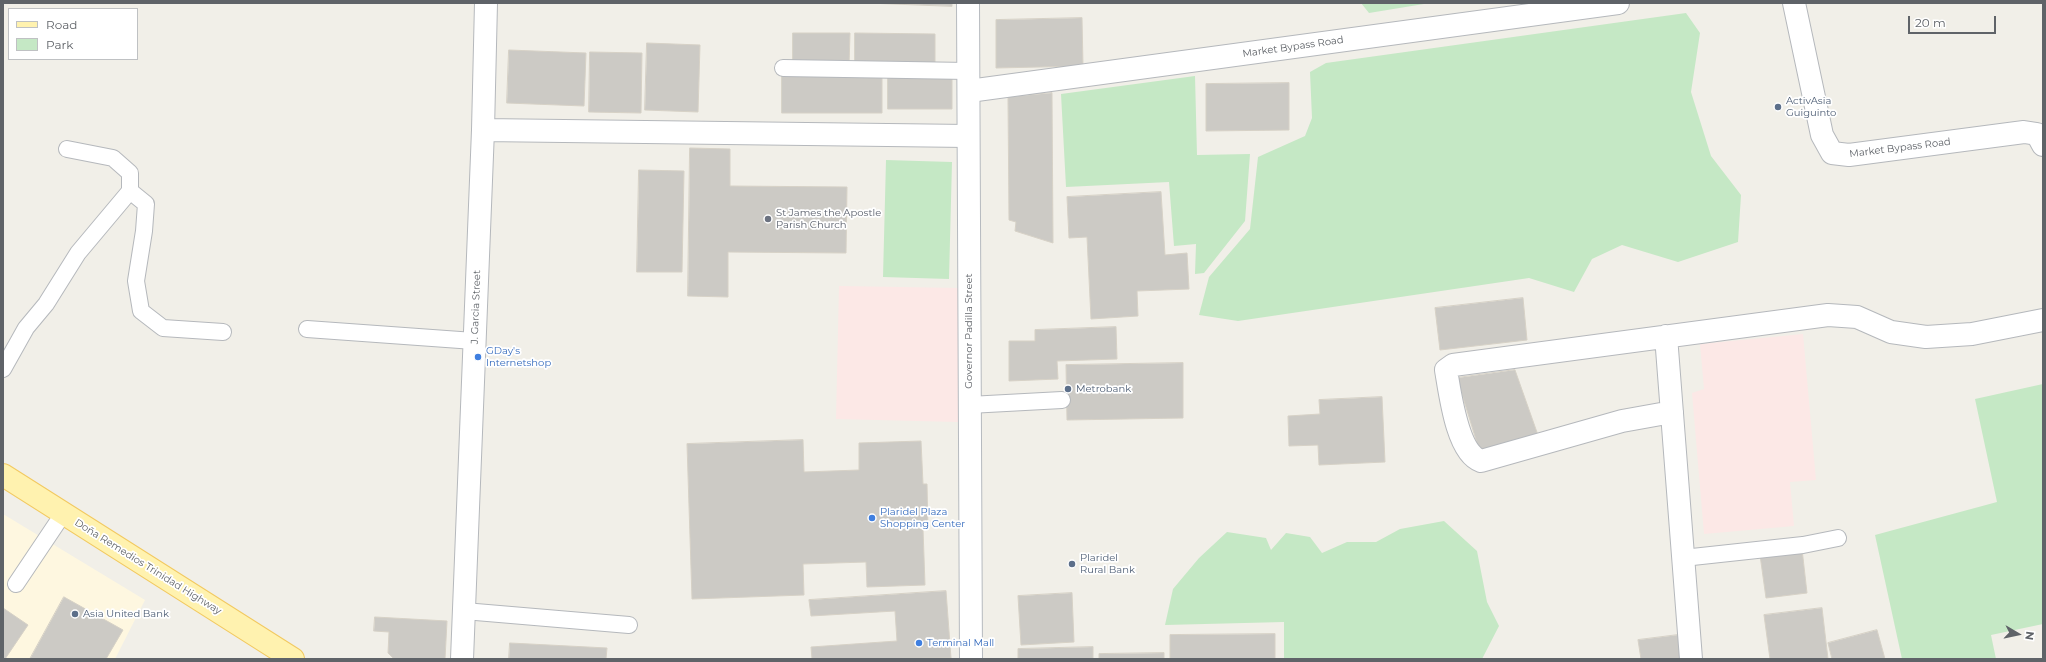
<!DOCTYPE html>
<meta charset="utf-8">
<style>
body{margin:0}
#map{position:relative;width:2046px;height:662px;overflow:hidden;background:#f1efe8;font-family:Montserrat,sans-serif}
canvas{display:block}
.frame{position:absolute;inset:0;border:4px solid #5f6368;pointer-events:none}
.legend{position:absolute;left:8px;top:8px;width:130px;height:52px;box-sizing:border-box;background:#fff;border:1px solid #bfc1c3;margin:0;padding:5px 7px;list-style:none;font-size:12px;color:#5f6368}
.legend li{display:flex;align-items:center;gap:8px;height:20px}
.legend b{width:20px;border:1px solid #bfc1c3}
.north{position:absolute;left:1998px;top:614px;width:40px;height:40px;-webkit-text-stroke:3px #fff;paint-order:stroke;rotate:99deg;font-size:11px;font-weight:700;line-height:16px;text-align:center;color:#5f6368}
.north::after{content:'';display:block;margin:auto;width:14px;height:18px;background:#5f6368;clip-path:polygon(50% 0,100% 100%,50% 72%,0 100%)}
.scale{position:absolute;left:1908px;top:16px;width:88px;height:18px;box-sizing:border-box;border:2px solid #5f6368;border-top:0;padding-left:5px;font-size:12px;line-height:14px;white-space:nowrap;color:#5f6368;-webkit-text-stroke:3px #fff;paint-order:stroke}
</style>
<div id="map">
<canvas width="2046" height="662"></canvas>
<div class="frame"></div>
<ul class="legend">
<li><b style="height:5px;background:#fff2af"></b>Road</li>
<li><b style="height:11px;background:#c5e8c5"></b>Park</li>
</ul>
<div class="north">N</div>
<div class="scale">20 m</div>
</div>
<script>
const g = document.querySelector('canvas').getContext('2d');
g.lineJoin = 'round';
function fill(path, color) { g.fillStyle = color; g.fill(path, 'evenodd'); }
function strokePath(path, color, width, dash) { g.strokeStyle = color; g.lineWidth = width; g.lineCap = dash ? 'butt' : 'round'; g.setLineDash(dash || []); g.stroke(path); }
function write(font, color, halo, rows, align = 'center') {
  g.font = font + ' Montserrat,sans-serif'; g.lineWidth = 3.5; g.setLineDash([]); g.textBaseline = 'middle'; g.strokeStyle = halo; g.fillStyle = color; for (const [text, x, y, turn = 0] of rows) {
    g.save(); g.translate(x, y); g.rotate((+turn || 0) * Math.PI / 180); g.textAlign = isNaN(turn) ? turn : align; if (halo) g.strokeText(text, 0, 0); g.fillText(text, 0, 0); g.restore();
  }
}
const commercial = new Path2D(`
 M3,514L145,600L115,659H3Z`);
const medical = new Path2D(`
 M839,286L961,288L958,422L836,419Z
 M1803,334L1816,480L1790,482L1794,526L1704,534L1692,393L1704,389L1700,344Z`);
const green = new Path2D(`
 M1361,3H1430L1369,13Z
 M1686,13L1700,33L1691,92L1711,156L1741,195L1738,242L1678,262L1622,245L1592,259L1574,292L1529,278L1238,321L1199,315L1209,277L1250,229L1258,157L1305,136L1312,118L1310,72L1326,63Z
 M1195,76L1197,155L1250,154L1245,221L1204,273L1195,274L1196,244L1174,246L1169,182L1066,187L1061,94Z
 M886,160L952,162L949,279L883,277Z
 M2043,384V624L1991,635L1996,659H1902L1875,535L1997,502L1975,399Z
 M1444,521L1477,551L1487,602L1499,626L1482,659H1284V622L1165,625L1173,589L1199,558L1227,532L1266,538L1271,550L1286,533L1310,537L1322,553L1347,542H1376L1400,529Z`);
const building = new Path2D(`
 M868,3H952V6Z
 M1082,18L1083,66L996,68V20Z
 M793,33H850L849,67H793Z
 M855,33L935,34V68H855Z
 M647,43L700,45L698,112L645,110Z
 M509,50L586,53L584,106L507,103Z
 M590,52L642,53L641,113L589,112Z
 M782,73H882V113H782Z
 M888,74L952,75V109H888Z
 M1289,83V130L1206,131V84Z
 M1052,93L1053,243L1015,231L1016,222L1009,220L1008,97Z
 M690,148L730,149V186L847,187L846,253L728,252V297L688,296Z
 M639,170L684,171L682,272H637Z
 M1161,192L1165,255L1187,253L1189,289L1137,291L1138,316L1091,319L1087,237L1069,238L1067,197Z
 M1523,298L1527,340L1440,350L1435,308Z
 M1116,327L1117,359L1057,361L1058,379L1009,381V341H1035V330Z
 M1183,363V418L1067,420L1066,365Z
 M1515,370L1539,438L1481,456L1457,378Z
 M1382,397L1385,462L1319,465L1318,445L1289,446L1288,416L1320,414L1319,400Z
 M803,440L804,472L859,470V443L921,441L923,484H927L928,529H923L925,585L867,587L866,562L803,564L804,595L692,599L687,444Z
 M1802,549L1807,593L1766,598L1760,555Z
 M946,591L951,658L812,659L811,647L897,641L895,611L811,616L809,600Z
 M1072,593L1074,642L1021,645L1018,596Z
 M64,597L123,630L106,659H30Z
 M3,608L28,625L5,659H3Z
 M1822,608L1828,659H1770L1764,615Z
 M375,617L447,621L445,659H394L388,653L389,632L374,631Z
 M1877,630L1885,659H1832L1828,643Z
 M1275,634V659H1170V635Z
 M1678,635L1680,659H1641L1638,640Z
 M510,643L607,648L606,659H509Z
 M1093,647V659H1018V649Z
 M1164,653V659H1099V654Z`);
const service = new Path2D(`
 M783,68L968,71
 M130,191L146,204L144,231L136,281L141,311L163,328L223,332
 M307,329L474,341
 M3,369L26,328L46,304L78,253L130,191V173L113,158L67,149
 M969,405L1062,400
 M1683,558L1803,545L1838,538
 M16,584L63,514
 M464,611L629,625`);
const minor = new Path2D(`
 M1794,3L1822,135L1832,153L1849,155L2024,132L2037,134L2043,145
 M969,91L1618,3
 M483,130L968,136
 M1666,336L1691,659
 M1672,412L1622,421L1481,461C1457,453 1450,393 1446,370L1453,365L1828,315L1857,317L1891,332L1926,337L1972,334L2043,320
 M462,659L483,130L486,3`);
const secondary = new Path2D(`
 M968,3L971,659`);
const primary = new Path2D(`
 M3,475L293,659`);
const markers = [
 [1778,107,4,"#5c6f8a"],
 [768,219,4,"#6b7280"],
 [478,357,4,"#3f7fe0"],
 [1068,389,4,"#5c6f8a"],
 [872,518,4,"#3f7fe0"],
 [1072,564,4,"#5c6f8a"],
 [75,614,4,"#5c6f8a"],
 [919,643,4,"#3f7fe0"]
];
const streetNames = [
 ["Market Bypass Road",1293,47,-8],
 ["Market Bypass Road",1900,148,-7],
 ["J. Garcia Street",476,307,-88],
 ["Governor Padilla Street",969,331,-90],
 ["Doña Remedios Trinidad Highway",148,567,32]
];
const serviceNames = [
 ["ActivAsia",1786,101],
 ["Guiguinto",1786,113],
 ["Metrobank",1076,389],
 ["Plaridel",1080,558],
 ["Rural Bank",1080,570],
 ["Asia United Bank",83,614]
];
const worshipNames = [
 ["St James the Apostle",776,213],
 ["Parish Church",776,225]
];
const shopNames = [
 ["GDay's",486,351],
 ["Internetshop",486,363],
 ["Plaridel Plaza",880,512],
 ["Shopping Center",880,524],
 ["Terminal Mall",927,643]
];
fill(commercial, '#fef7e0');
fill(medical, '#fce8e6');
fill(green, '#c5e8c5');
fill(building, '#cccac5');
strokePath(building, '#d6d1c6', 1);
strokePath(service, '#b5b8bc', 18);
strokePath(minor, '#b5b8bc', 24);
strokePath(secondary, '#b6babf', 24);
strokePath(primary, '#f2c960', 24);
strokePath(service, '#fff', 16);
strokePath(minor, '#fff', 22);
strokePath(secondary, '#fff', 22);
strokePath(primary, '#fff2af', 22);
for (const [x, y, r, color] of markers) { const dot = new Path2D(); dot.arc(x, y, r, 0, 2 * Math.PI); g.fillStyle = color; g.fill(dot); strokePath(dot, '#fff', 1.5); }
write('10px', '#5f6368', '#fff', streetNames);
write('10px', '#4e5e75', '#fff', serviceNames, 'left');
write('10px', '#5b616d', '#fff', worshipNames, 'left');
write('10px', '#366cbe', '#fff', shopNames, 'left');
</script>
